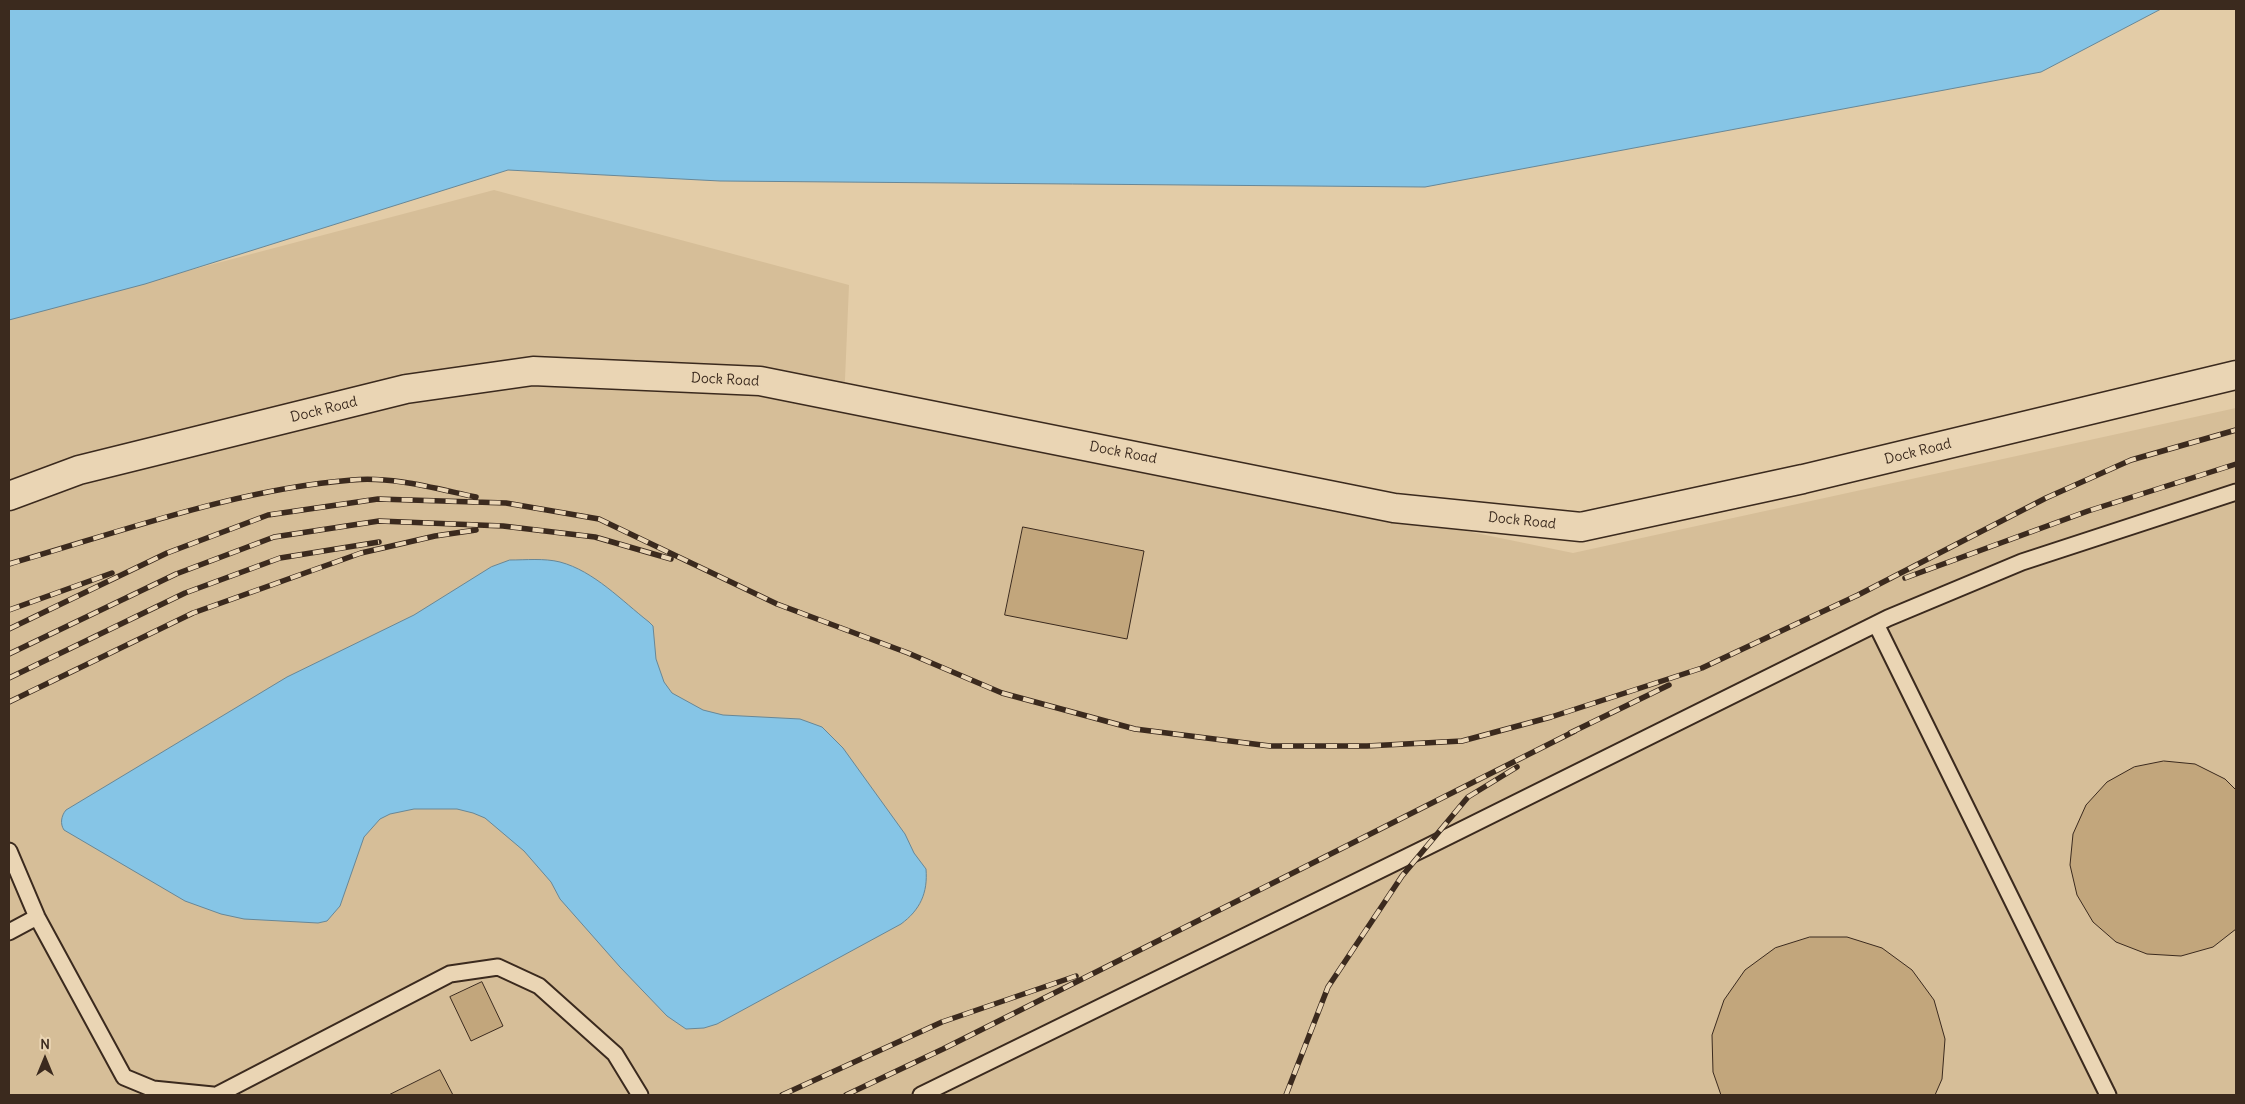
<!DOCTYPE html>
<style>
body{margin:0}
#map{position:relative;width:2245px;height:1104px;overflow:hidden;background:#e3cca7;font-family:Delius,sans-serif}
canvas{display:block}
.frame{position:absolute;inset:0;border:10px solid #3b2a1e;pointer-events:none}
.north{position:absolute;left:20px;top:1034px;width:50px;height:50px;-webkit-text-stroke:4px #ead5b4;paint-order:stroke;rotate:0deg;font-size:14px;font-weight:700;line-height:20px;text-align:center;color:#3b2a1e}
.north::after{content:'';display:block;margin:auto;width:18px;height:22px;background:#3b2a1e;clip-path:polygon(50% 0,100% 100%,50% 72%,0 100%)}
</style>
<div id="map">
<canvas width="2245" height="1104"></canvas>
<div class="frame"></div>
<div class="north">N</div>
</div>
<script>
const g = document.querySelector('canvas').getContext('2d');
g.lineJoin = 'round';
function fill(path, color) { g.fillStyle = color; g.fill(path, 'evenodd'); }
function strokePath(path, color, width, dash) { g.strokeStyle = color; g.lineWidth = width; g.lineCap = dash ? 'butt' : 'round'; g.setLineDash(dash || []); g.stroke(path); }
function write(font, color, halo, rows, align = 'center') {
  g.font = font + ' Delius,sans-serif'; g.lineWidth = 4; g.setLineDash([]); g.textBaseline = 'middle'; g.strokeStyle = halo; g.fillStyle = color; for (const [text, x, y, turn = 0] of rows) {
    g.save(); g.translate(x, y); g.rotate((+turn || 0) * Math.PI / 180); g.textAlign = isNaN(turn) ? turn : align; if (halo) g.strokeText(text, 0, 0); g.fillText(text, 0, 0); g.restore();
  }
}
const built = new Path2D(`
 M494,190L849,285L844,403L1573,553L2236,408V1095H9V318Z`);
const water = new Path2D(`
 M9,9H2161L2041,72L1425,187L720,181L508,170L145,284L9,320Z
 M510,560C526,560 544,558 560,562C594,571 622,601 649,622L653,626L656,659L664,682L672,693L703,710L723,715L800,719L822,727L843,748L905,834L914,853L926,869C928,893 920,910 901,924L717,1024L704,1028L686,1029L667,1016L620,967L560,899L551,882L524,851L485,818L473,813L457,809H414L390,814L380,819L364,837L340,906L327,921L318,923L244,919L221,914L185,901L64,830C60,824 61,816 66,810L287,677L414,615L491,567Z`);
const building = new Path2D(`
 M1023,527L1144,551L1127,639L1005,615Z
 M2164,761L2195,764L2225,779L2236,790V929L2213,947L2181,956L2147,954L2116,942L2093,922L2077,895L2070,865L2073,834L2086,805L2107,782L2134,767Z
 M1810,937H1847L1882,948L1912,970L1934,1000L1945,1039L1942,1079L1935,1095H1721L1713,1072L1712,1035L1724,1000L1745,970L1775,948Z
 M482,982L503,1026L471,1041L450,997Z
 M440,1070L453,1095H389Z`);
const service = new Path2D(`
 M1876,624L2108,1095
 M9,851L37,917L124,1077L153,1089L213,1095
 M9,932L37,917
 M217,1095L450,974L498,967L539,986L615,1054L640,1095
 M921,1095L1425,848L1888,618L2022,562L2236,492`);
const minor = new Path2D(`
 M9,496L79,470L406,389L533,371L760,381L1394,508L1581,527L1803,479L2236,375`);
const rail = new Path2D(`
 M9,564C120,532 237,489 352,480C392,476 437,489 476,497
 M1905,578L2088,511L2236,464
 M9,610L112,573
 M9,629L167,553L268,515L378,499L506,503L599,519L777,604L908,653L1002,693L1135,729L1270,746H1367L1462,741L1551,717L1702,668L1858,595L2046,498L2131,460L2236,430
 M9,654L176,574L274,537L379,521L503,526L595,537L671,559
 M9,678L185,593L280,558L379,542
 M9,702L193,613L361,553L435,536L476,530
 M1570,733L1669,685
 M782,1095L942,1022L1076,976
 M846,1095L943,1049L1575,731
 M1286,1095L1328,987L1402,876L1468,797L1517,767`);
const streetNames = [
 ["Dock Road",725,380,3],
 ["Dock Road",324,410,-14],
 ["Dock Road",1918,452,-14],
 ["Dock Road",1123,453,11],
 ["Dock Road",1522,521,6]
];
fill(built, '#d6be98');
fill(water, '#86c5e6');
strokePath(water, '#688796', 1);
fill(building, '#c2a67c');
strokePath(building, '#3b2a1e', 1);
strokePath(service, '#3b2a1e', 19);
strokePath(minor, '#3b2a1e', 31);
strokePath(service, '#ead5b4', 15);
strokePath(minor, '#ead5b4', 28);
strokePath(rail, '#3b2a1e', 5.5);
strokePath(rail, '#ead5b4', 4, [11]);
write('14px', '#3b2a1e', '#ead5b4', streetNames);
</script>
